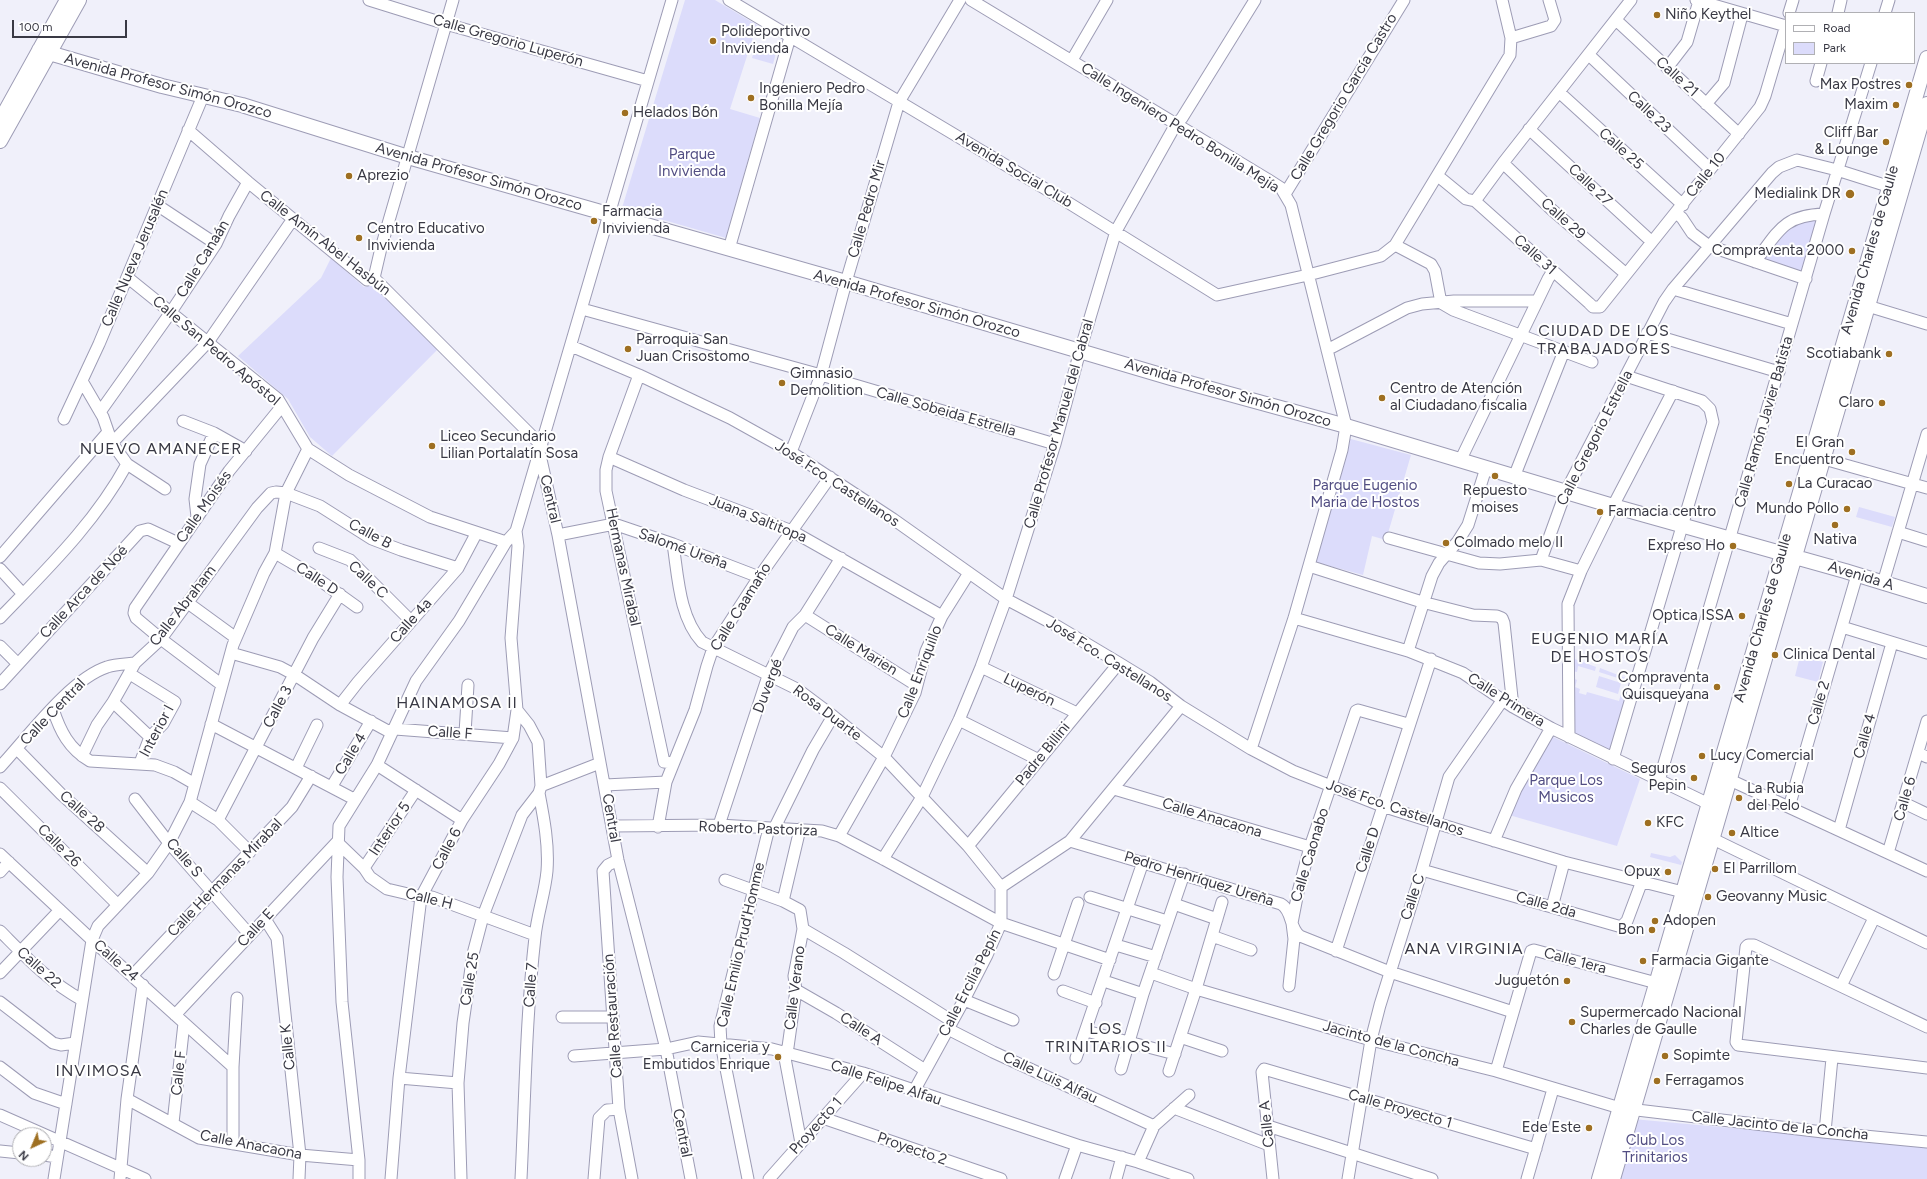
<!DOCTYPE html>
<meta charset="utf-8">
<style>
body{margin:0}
#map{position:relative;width:1927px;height:1179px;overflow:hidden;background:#f0f0fa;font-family:Figtree,sans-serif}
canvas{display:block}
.legend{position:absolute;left:1785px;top:12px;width:130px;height:52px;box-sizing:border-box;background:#fff;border:1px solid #b0b0b4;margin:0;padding:5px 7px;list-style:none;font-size:12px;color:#393944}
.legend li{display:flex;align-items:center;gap:8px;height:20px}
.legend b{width:20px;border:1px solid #b0b0b4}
.north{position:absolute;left:12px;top:1127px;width:40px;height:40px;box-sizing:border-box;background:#fff;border:1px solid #b0b0b4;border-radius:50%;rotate:224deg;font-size:11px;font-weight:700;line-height:16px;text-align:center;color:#393944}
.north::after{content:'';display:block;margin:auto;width:14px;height:18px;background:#9e6f21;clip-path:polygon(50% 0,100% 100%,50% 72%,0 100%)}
.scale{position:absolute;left:12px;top:20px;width:115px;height:18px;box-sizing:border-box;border:2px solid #393944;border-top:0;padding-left:5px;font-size:12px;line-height:14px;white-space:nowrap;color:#393944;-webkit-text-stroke:3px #fff;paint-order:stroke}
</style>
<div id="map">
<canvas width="1927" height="1179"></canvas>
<ul class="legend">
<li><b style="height:5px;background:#fff"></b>Road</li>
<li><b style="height:11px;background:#dcdcfb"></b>Park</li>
</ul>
<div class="north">N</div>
<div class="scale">100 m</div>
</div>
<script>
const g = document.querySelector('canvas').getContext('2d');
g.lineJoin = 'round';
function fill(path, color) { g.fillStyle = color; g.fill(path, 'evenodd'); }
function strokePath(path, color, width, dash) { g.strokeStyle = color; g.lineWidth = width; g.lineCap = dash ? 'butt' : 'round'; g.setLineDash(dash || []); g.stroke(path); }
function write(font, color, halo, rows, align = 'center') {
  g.font = font + ' Figtree,sans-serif'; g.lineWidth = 4; g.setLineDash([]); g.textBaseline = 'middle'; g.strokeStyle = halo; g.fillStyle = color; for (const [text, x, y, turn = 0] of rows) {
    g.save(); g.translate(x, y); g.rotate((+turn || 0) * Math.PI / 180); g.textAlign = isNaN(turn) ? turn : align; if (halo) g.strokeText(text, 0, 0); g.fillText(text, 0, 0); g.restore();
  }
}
const green = new Path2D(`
 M685,0H715L757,25L730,109L760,118L726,238L622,208Z
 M755,47L776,53L773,64L752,58Z
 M1798,220L1818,221L1801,279L1759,265L1779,231Z
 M331,258L364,287L374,285L438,349L332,456L310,437L288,399L238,356L321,278Z
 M1347,438L1411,455L1386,540L1372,536L1363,575L1312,561Z
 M1859,507L1895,517L1892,527L1856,517Z
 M1800,656L1823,662L1818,682L1795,676Z
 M1572,658L1596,667L1595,671L1578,666L1577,672L1572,671Z
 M1600,668L1631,680L1630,682L1599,672Z
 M1599,676L1621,683L1618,694L1596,687Z
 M1573,678L1577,680L1575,687L1580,689L1579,693L1586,695L1587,692L1619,701L1623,687L1628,689L1611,750L1575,734Z
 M1549,735L1640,779L1617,846L1509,815Z
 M1651,853L1670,857L1675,855L1682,862L1681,865L1650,857Z
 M1633,1119L1927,1146V1179H1615Z`);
const minor = new Path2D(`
 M369,0L446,24L648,81
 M729,0L1064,200L1217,295L1308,275L1381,256L1395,245L1510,55L1511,38L1502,0
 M971,0L1267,179L1281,188L1291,205L1346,426L1342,450L1294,618L1251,749
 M1696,0L1786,26
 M1789,13L1793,0
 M1838,13L1841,0
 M1885,13L1889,0
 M1616,20L1739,134
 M1511,38L1551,26L1555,20L1549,0
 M1589,55L1710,169
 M1072,60L1107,0
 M1667,68L1687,42L1699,1
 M1816,81L1821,63
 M1560,93L1683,205
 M1706,104L1724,83L1742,15
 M1529,129L1652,242
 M188,130L248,182L367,280L374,278L542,446
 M1503,163L1551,209L1626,274
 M1438,176L1466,199L1475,201
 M1285,194L1404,0
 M1475,201L1589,303L1593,307H1600L1760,107L1765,96L1786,25
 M1475,201L1503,163L1631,0
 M157,205L216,244
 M1676,213L1682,218L1692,233L1709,246L1806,279
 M1395,245L1431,264L1435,271L1441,303
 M729,249L790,37
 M1755,262C1778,232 1783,215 1824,214
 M127,277L278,399L308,449L349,475L430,517L506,542
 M374,278L381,248L453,0
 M1673,289L1792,324
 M1441,303L1453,310L1592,362
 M1861,304L1927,324
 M582,309L821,375L1055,444
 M1647,333L1779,372
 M571,346L639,375L730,418L791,452L893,519L1006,599L1057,626L1119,663L1150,682L1181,706L1251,749L1293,771L1382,806L1436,823L1564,862L1683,892
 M1327,350L1407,308L1422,304L1454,301H1537
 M639,375L609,457L606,470V491L664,762L673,763
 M82,381L103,417L112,443L127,464L165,489
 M100,412L171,312L216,244L229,216L248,182
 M64,419L99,344L203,96
 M183,421L214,433L246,451
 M112,443L208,342L293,219
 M791,452L821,375L846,282L899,102L960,0
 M540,455L558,535L618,860L666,1049L691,1179
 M609,457L684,490L792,531L942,616
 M1824,459L1927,488
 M1460,461L1548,279L1553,271
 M1514,477L1564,351
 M197,517L195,499L200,464L214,433
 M1898,532L1927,541
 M558,535L614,524L673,544L759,577
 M1389,538L1479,563L1500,564L1541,560L1581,571
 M673,544C678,576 679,617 702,642L797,689L833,716L884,757L968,846L1001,887
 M319,548L350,560L411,621
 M275,553L311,574L357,607
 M0,557L108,432
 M1541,560L1566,491L1664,302L1673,289L1772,173L1779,167L1797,160L1837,170L1897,189
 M1309,566L1422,602L1473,615L1497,616L1502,618L1504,623L1513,707
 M0,569L23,594
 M1883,583L1927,434
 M188,603L236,638
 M805,615L916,685
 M0,618C46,570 95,523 127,464
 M1294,618L1408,651L1463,673L1513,707L1551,728L1709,804
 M1842,627L1927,653
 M0,646L18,664
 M1408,651L1432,576L1439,563L1458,541L1468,525L1486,468
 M231,653L280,667L295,675L340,705L388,731L395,729L513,738
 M981,667L1077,713
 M130,674L175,702L163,724L150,737L140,763
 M0,684L140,531L148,529L178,543
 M222,685L161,639L136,618L134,613L135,608L229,471L282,406
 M113,702L150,737
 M340,705L358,682L458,568L476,534
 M53,709C60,731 69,749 90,761L155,765L174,772L195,784
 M959,720L1039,760
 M211,724L354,799
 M465,733L468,685
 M1569,737L1568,604L1581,571L1613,506L1673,391
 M17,749L61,794L148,873
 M1918,753L1927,757
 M82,756L97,725L113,702L135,663L161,639L257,508L271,493L276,492L286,493L320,506L372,539L401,550L458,568
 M1613,759L1713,422L1710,409L1702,401L1626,376
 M377,765L462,820
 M0,767C27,738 70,679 107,667C115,664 126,664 135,663
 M296,768L317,725
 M1723,775L1730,780L1927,871
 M1659,781L1824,214L1871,63
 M605,785L666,782
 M332,786L371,721
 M541,786L600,763
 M0,788L118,905
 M1114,789L1310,847
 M135,799L169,843L250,935
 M190,802L218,820L250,852
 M1904,803L1927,814
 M1789,807L1857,575
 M218,820L313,638L340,594
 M719,825L768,676L793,627L805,615L841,558
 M612,826L719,825L822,831L839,836L883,859L1001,923L1110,960
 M658,827L666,782L695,710L707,666L713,648L759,577L830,477
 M774,829L813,750L833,716
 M1839,830L1892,643
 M839,836L884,757L915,693L926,651L942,616L969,573
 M1713,839L1927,943
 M1070,841L1281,904C1293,911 1289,928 1300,936L1390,972L1513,1012
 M1494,841L1516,789L1551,728
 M968,846L1119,663
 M1888,853L1927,721
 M0,854L92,940L233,1067
 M883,859L922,797L959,720L981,667L1006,599L1055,444L1080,351L1116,231L1176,124L1182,118L1255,0
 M618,860L608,865L603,871L619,1109L632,1179
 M364,868L416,790
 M1422,870L1618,926H1622L1627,921L1642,881
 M0,872L9,862
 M725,880L783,901L800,910L803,929L794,976L796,990L788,1047L784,1053L801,1143
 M1090,897L1167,921
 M783,901L800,829
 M1174,904L1217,919
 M1552,907L1564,862
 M265,919L277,938L300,1155L299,1179
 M803,929L844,953L952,1021
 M0,931C27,958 48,981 82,1000
 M1212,936L1251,950
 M1116,945L1156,957
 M1336,951L1431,659
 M0,973L60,910
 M1151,973L1196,989L1371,1040L1496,1071L1620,1108L1823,1132L1927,1142
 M1054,974L1078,903
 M132,976L292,807L311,776
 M1104,981L1143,994
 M1289,986L1294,939L1292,923L1298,892L1310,847L1356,711L1358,710L1408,724
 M1841,986L1874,918
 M796,990L836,1013L925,1070
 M1063,991L1096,1003
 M964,1000L1013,1020
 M0,1002L53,1043L61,1045L75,1043
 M175,1015L337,842L364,868L370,877L387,889L421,897H432L535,935
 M562,1017H613
 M1927,1027L1754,945H1748L1746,947L1736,1042L1738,1045L1927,1068
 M948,1029L993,1052L1154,1126
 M1086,1031L1175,1054
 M1180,1037L1222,1051
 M574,1056L666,1049L698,1042L772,1049L863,1073L1077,1145L1138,1162L1188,1179
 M1076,1058L1143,862
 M0,1067L34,1093L66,1104
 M1121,1069L1143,994L1184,874
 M1169,1071L1196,989L1222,902
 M1496,1071L1531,951L1534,950L1664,985
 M399,1078L458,1083
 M914,1091L964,1000L987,955L1001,923V887L1070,841L1181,706
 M127,1099L199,1138L300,1155L359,1160
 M1174,1108L1269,1145
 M0,1115L145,1179
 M823,1118L1001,1179
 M173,1123L184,1023
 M1268,1126L1432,1179
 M1825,1132L1832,1058
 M233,1144V1067L237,998
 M0,1151L20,1153
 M44,1155L57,1157
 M1138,1162L1154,1126L1189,1095
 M54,1179L92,940L98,926L148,873L169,843L190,802L233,645L264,573L275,553L286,493L308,449
 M120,1179L127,1099L143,985
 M359,1179V1160L342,1002L337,877L339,826L377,765L416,681L459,621L506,542L516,531L672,0
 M391,1179L399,1078L421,897L462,820L499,764L513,738L517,710L511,638L518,546L516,531
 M461,1179L458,1083L463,1023L473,954L483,916L522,815L539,793L541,786L538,742L529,725L517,710
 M521,1179C525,1098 526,1017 535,937C537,915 545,893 547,871C549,845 544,819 539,793
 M594,1179L599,1118L607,1110L619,1109
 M748,1179L721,1044L720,1026L769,828
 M769,1179L863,1073
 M1065,1179L1077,1145
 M1116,1179L1122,1157
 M1273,1179L1262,1072L1264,1069L1536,1149
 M1348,1179L1371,1040L1380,1005L1422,870L1449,777L1502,701
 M1527,1179L1553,1089`);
const major = new Path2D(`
 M39,50L162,86L242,105L408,157L846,282L1171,378L1346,426L1613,506L1845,571L1927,596
 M0,121L67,0
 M0,141L79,0
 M1599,1179L1927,58
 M1613,1179L1927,104`);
const markers = [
 [1657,15,4,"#9e6f21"],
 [713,41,4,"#9e6f21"],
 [1909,85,4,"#9e6f21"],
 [751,98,4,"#9e6f21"],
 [1896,105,4,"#9e6f21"],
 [625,113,4,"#9e6f21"],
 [1886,142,4,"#9e6f21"],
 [349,176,4,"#9e6f21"],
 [1850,194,5,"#9e6f21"],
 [594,221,4,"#9e6f21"],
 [359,238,4,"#9e6f21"],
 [1852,251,4,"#9e6f21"],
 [628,349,4,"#9e6f21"],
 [1889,354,4,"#9e6f21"],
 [782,383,4,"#9e6f21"],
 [1382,398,4,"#9e6f21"],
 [1882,403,4,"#9e6f21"],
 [432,446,4,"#9e6f21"],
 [1852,452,4,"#9e6f21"],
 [1495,476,4,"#9e6f21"],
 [1789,484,4,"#9e6f21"],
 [1847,509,4,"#9e6f21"],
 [1600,512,4,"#9e6f21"],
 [1835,525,4,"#9e6f21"],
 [1446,543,4,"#9e6f21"],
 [1733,546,4,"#9e6f21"],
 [1742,616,4,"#9e6f21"],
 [1775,655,4,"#9e6f21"],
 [1717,687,4,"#9e6f21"],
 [1702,756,4,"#9e6f21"],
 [1694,778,4,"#9e6f21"],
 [1739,798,4,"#9e6f21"],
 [1648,823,4,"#9e6f21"],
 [1732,833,4,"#9e6f21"],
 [1715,869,4,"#9e6f21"],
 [1668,872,4,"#9e6f21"],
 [1708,897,4,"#9e6f21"],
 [1655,921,4,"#9e6f21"],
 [1652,930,4,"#9e6f21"],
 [1643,961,4,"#9e6f21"],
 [1567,981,4,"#9e6f21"],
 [1572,1022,4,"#9e6f21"],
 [1665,1056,4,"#9e6f21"],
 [778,1057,4,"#9e6f21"],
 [1657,1081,4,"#9e6f21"],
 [1589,1128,4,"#9e6f21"]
];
const poiNames = [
 ["Niño Keythel",1665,15],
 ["Polideportivo",721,32],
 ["Invivienda",721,49],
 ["Max Postres",1901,85,"right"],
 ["Ingeniero Pedro",759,89],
 ["Bonilla Mejía",759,106],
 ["Maxim",1888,105,"right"],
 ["Helados Bón",633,113],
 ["Cliff Bar",1878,133,"right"],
 ["& Lounge",1878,150,"right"],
 ["Aprezio",357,176],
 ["Medialink DR",1841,194,"right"],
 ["Farmacia",602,212],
 ["Invivienda",602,229],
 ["Centro Educativo",367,229],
 ["Invivienda",367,246],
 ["Compraventa 2000",1844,251,"right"],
 ["Parroquia San",636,340],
 ["Juan Crisostomo",636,357],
 ["Scotiabank",1881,354,"right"],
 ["Gimnasio",790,374],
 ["Demolition",790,391],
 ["Centro de Atención",1390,389],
 ["al Ciudadano fiscalia",1390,406],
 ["Claro",1874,403,"right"],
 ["Liceo Secundario",440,437],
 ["Lilian Portalatín Sosa",440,454],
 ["El Gran",1844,443,"right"],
 ["Encuentro",1844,460,"right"],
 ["La Curacao",1797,484],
 ["Repuesto",1495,491,"center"],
 ["moises",1495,508,"center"],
 ["Mundo Pollo",1839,509,"right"],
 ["Farmacia centro",1608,512],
 ["Nativa",1835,540,"center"],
 ["Colmado melo II",1454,543],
 ["Expreso Ho",1725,546,"right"],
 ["Optica ISSA",1734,616,"right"],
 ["Clinica Dental",1783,655],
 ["Compraventa",1709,678,"right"],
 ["Quisqueyana",1709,695,"right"],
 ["Lucy Comercial",1710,756],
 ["Seguros",1686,769,"right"],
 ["Pepin",1686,786,"right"],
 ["La Rubia",1747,789],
 ["del Pelo",1747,806],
 ["KFC",1656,823],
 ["Altice",1740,833],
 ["El Parrillom",1723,869],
 ["Opux",1660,872,"right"],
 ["Geovanny Music",1716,897],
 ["Adopen",1663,921],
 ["Bon",1644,930,"right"],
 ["Farmacia Gigante",1651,961],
 ["Juguetón",1559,981,"right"],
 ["Supermercado Nacional",1580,1013],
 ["Charles de Gaulle",1580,1030],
 ["Carniceria y",770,1048,"right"],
 ["Embutidos Enrique",770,1065,"right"],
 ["Sopimte",1673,1056],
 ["Ferragamos",1665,1081],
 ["Ede Este",1581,1128,"right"]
];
const streetNames = [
 ["Calle Gregorio Luperón",508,41,16],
 ["Calle 21",1677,77,42],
 ["Avenida Profesor Simón Orozco",168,86,15],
 ["Calle Gregorio García Castro",1344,97,-59],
 ["Calle 23",1649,112,43],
 ["Calle Ingeniero Pedro Bonilla Mejía",1180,128,32],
 ["Calle 25",1621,149,42],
 ["Avenida Social Club",1014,170,31],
 ["Calle 10",1706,175,-51],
 ["Avenida Profesor Simón Orozco",479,177,16],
 ["Calle 27",1590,185,43],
 ["Calle Pedro Mir",867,209,-74],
 ["Calle 29",1563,219,42],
 ["Calle Amín Abel Hasbún",325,243,38],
 ["Avenida Charles de Gaulle",1870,250,-74],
 ["Calle 31",1535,255,42],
 ["Calle Nueva Jerusalén",135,258,-67],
 ["Calle Canaán",203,259,-59],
 ["Avenida Profesor Simón Orozco",917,304,16],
 ["Calle San Pedro Apóstol",216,351,40],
 ["Avenida Profesor Simón Orozco",1228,393,16],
 ["Calle Sobeida Estrella",946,412,16],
 ["Calle Ramón Javier Batista",1764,422,-74],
 ["Calle Profesor Manuel del Cabral",1059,424,-74],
 ["Calle Gregorio Estrella",1595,438,-63],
 ["José Fco. Castellanos",837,484,33],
 ["Central",550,499,77],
 ["Calle Moisés",204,507,-55],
 ["Juana Saltitopa",758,519,22],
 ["Calle B",370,534,28],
 ["Salomé Ureña",683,549,20],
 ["Hermanas Mirabal",623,567,78],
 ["Avenida A",1861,576,17],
 ["Calle D",317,579,33],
 ["Calle C",368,580,43],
 ["Calle Arca de Noé",84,592,-47],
 ["Calle Abraham",183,606,-52],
 ["Calle Caamaño",741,607,-58],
 ["Avenida Charles de Gaulle",1763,618,-74],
 ["Calle 4a",411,621,-48],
 ["Calle Marien",861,650,32],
 ["José Fco. Castellanos",1109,660,32],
 ["Calle Enriquillo",920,672,-69],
 ["Duvergé",768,686,-69],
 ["Luperón",1029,690,26],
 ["Calle Primera",1506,700,32],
 ["Calle 2",1819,703,-74],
 ["Calle 3",278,707,-62],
 ["Calle Central",53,712,-46],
 ["Rosa Duarte",827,713,37],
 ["Interior I",157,731,-62],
 ["Calle F",450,733,4],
 ["Calle 4",1865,736,-74],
 ["Calle 4",351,754,-59],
 ["Padre Billini",1043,754,-51],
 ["Calle 6",1905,799,-74],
 ["José Fco. Castellanos",1395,808,19],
 ["Calle 28",82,812,42],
 ["Central",611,818,80],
 ["Calle Anacaona",1212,818,17],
 ["Interior 5",390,829,-56],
 ["Roberto Pastoriza",758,829,2],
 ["Calle 26",59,846,45],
 ["Calle 6",447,849,-62],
 ["Calle D",1368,850,-72],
 ["Calle Caonabo",1310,855,-73],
 ["Calle S",184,858,49],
 ["Calle Hermanas Mirabal",225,878,-46],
 ["Pedro Henríquez Ureña",1199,879,17],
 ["Calle C",1413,897,-72],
 ["Calle H",429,899,14],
 ["Calle 2da",1546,905,16],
 ["Calle E",256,928,-47],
 ["Calle Emilio Prud'Homme",741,945,-77],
 ["Calle 24",116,961,42],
 ["Calle 1era",1575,961,15],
 ["Calle 22",39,968,42],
 ["Calle 25",470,979,-81],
 ["Calle Ercilia Pepín",970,983,-63],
 ["Calle 7",531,985,-86],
 ["Calle Verano",795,988,-83],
 ["Calle Restauración",613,1016,-94],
 ["Calle A",861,1029,33],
 ["Jacinto de la Concha",1391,1044,15],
 ["Calle K",288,1047,-96],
 ["Calle F",179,1073,-84],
 ["Calle Luis Alfau",1050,1078,25],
 ["Calle Felipe Alfau",886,1083,18],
 ["Calle Proyecto 1",1400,1109,16],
 ["Calle A",1267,1124,-96],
 ["Proyecto 1",816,1126,-48],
 ["Calle Jacinto de la Concha",1780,1126,6],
 ["Central",682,1133,79],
 ["Calle Anacaona",251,1145,11],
 ["Proyecto 2",912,1149,19]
];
const parkNames = [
 ["Parque",692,155],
 ["Invivienda",692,172],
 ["Parque Eugenio",1365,486],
 ["Maria de Hostos",1365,503],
 ["Parque Los",1566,781],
 ["Musicos",1566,798],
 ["Club Los",1655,1141],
 ["Trinitarios",1655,1158]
];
const neighbourhoodNames = [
 ["CIUDAD DE LOS",1604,331],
 ["TRABAJADORES",1604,349],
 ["NUEVO AMANECER",161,449],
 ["EUGENIO MARÍA",1600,639],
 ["DE HOSTOS",1600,657],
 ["HAINAMOSA II",457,703],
 ["ANA VIRGINIA",1464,949],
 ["LOS",1106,1029],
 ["TRINITARIOS II",1106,1047],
 ["INVIMOSA",99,1071]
];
fill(green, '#dcdcfb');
strokePath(minor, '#9d9cb5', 13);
strokePath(major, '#9d9cb5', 16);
strokePath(minor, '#fff', 11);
strokePath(major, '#fff', 14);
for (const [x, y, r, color] of markers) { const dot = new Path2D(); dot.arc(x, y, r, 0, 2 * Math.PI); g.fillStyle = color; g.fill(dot); strokePath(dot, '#fff', 1.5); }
write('15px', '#393944', '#fff', poiNames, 'left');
write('15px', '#393944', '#fff', streetNames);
write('15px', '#524e83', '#fff', parkNames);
g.letterSpacing = '1px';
write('16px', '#393944', '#fff', neighbourhoodNames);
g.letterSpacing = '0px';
</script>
